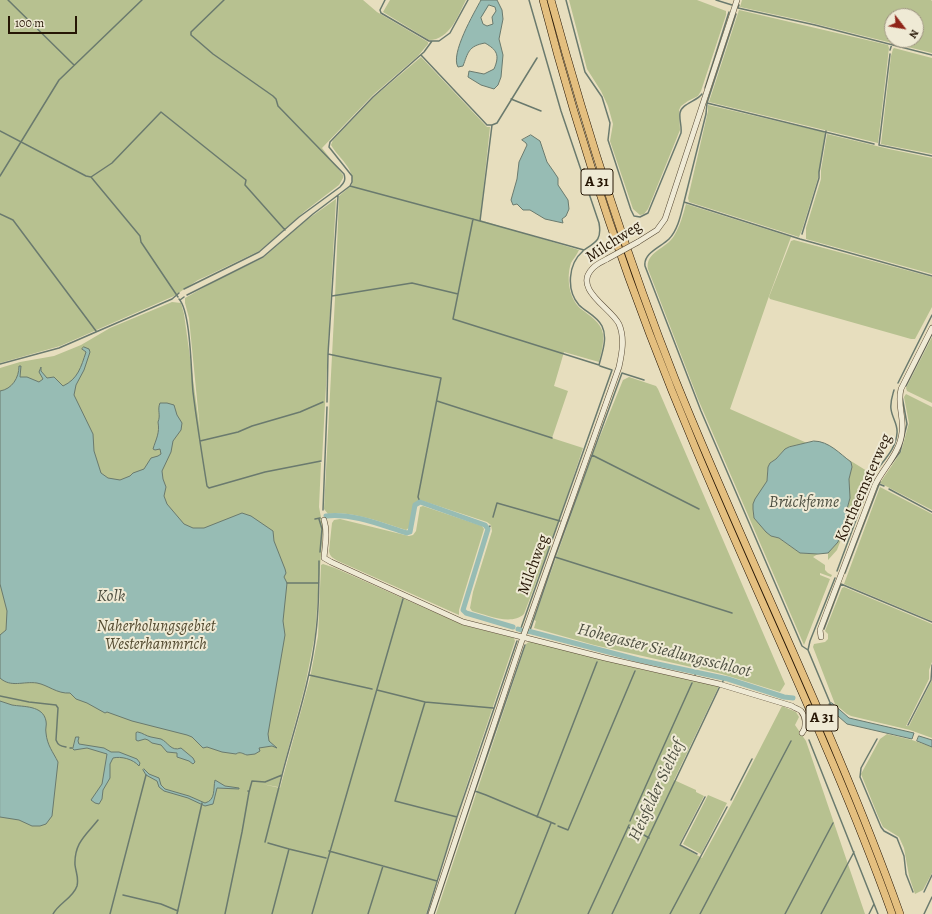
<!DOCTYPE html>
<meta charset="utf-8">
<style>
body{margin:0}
#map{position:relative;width:932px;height:914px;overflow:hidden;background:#e7debe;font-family:Alegreya,serif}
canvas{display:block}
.north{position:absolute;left:884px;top:8px;width:40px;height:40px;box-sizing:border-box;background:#efead5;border:1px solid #9f9582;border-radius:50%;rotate:121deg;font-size:11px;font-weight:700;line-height:16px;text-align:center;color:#261605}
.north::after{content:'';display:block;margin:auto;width:14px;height:18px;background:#8f2418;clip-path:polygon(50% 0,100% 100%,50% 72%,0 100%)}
.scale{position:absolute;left:8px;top:16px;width:69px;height:18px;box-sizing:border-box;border:2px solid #261605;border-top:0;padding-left:5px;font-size:12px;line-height:14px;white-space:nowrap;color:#261605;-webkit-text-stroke:3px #efead5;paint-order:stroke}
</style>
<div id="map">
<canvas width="932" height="914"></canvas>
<div class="north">N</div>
<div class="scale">100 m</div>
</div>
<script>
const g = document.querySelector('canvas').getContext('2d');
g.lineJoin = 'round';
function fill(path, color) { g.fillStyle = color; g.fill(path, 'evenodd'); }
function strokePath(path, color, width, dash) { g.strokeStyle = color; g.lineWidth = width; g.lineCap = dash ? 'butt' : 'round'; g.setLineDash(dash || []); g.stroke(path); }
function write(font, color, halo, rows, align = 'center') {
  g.font = font + ' Alegreya,serif'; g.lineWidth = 4; g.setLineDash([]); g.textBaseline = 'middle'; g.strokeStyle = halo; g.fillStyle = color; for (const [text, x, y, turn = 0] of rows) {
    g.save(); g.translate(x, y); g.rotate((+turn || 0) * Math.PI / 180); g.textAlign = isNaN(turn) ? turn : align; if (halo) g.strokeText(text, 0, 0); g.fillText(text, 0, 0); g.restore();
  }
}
const green = new Path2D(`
 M0,0H363L377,12L428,42V44L418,56L373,95L322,148L343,175V178L339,185L305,211L259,251L207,276L198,280L174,296L60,346L0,363Z
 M390,0H466C458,15 450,40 429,40L383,12Z
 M569,0H697L726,11V15L701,91L698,96L688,101L681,106L679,110L680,130L648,209L644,214L640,215L633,209L610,141L613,124L608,106L601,91L587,69Z
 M742,0H931L932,1V53L800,20L740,7ZM892,16H916V40H892Z
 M739,10L888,45L889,48L878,143L709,102Z
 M894,48L932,58V154L881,144L891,56L893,49Z
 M421,57L487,127H490L480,220L579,250C577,255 573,259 571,263C566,278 569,299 581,309C590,316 601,322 603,334C604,343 601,354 599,362L564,352L554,386L568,391L552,438L583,448L555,532L524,614C511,626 487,615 472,611L470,608L473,592L492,531L491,525L487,522L420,500L414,504L410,527L406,530C383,523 351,510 328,514L324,509L335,298L339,196L352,185C355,168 339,159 331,145L333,140L374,97Z
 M708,105L824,132L825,134L818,178L802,230L799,237L689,202L688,198L708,111Z
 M827,134L889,149L932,158V274L806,239V228L821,179V170Z
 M336,199L322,460L320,461V462L321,463L319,507L323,528L315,635L305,686L278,787L262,784L280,788L310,678L318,636L321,565L323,564L335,568L463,625L514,638L515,641L468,781L426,914H0V368L20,362L54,356L81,345L110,328L172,302L181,303L184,314L200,430L189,318L185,303V298L219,279L263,258L308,219Z
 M686,204L791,237L768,299L730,409L807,443L789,447L785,449L776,459L770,463L767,472V481L753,504V509L754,518L771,536L779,538L800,553L818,554L813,557L825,565V570L828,573L832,575L831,577L820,573V575L830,579L804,645L698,399L648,269C645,252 666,249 674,236C680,226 683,215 686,204Z
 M794,240L932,277V307L915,339H911L770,299L769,297L791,241Z
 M932,337V403L907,391L906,388Z
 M629,377L656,386L658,389L785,684L780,692L722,674L594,645L534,628L536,621L534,620L592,456L623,380Z
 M906,394L932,407V510L880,483L901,452L909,423L904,397Z
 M846,458L867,471L837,550L828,560V553L838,542L842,529L847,518V509L850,498L849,479L852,467L851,462Z
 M880,487L932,514V621L844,584Z
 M423,506L482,526L484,529L459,610V615L338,561C333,558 330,557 329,551L332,523L334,520L340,519L409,536L413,535L416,531L420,507Z
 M844,587L932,624V662L929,670V679L906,726H909L932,680V738L910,730L851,716L847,714L835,704L813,647L814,644L825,642L828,639V634L825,631L842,588Z
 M529,642H535L640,669L719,686L674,780L696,790V792L704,796L679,845L702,858L731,805L782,706L796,712L799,717L795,725L806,741L865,914H436L526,644Z
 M887,734L912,740L932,747V873L923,890L915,894L909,876L904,848L899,837L883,827L878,816L861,774L880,739Z
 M708,795L727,803L701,854L683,844Z`);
const water = new Path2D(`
 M481,0H497L502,10L503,19L499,39L503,55L501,77L498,85L494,89L481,85L468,77L469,71L484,74L494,69C500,55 497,50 485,43C468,46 468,53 463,66L458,67C450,54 474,13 481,0ZM489,5L495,7L496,11L492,17L493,24L487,26L483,24L481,18Z
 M531,135L540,141L547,162L554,172L558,178V185L568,200L569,209L566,216L562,219L563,223L545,219L530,210H523L517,204L513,205L511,200L517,179L519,162L527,145L526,143L522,140Z
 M84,347L89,349L90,352L84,370L76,385L74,395L93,434L94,451L101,473L108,478L120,480L130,476L133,473L144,469L151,458L158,456L161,454L160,449L155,450L153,449C156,439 160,433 158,422C161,415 157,410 160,403H167L174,405L177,415L182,423L181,430L173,441L171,452L162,471L163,479L166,487L164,496L167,504L184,524L193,528H204L242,513L251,516L273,531L274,541L285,569L286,573L284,577L287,583L283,621L285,635L268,734L269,741L277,748L272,746L259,748L260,751L255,754L247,755C243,754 240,751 236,754L222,752L207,747L203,748L192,737L187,735L132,721L107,712L105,713L87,703L76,699L70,693C57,694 48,685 37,683C23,681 11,688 0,678V635L6,630L7,611L0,584V391C12,389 19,378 19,366H21L20,377H27L39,382L43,379L39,372L41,367V371L47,378L54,377L63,386C78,379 81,367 86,352L82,349Z
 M814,441C829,441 840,454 851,462L852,467L849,479L850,498L847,509V518L841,530L838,542L828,553L818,554L800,553L779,538L771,536L766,532L754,518L753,509V504L755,499L767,481L768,467L770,463L776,459L785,449L789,447Z
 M0,701C4,702 8,704 12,705C23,707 43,705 46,721C47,725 45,729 46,733C47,745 53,752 58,762L52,816L46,824L40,826H32L19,820L0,817Z
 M832,703L849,718L914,733L912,739L847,724L830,709L829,704Z
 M138,732C143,733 146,736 151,737C154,738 158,738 161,739C168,742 171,752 181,748L193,758L195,762L193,764L189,761L177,757V753L167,752L161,745L152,743L148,740L145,739L138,741L136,740V733Z
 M919,736L932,740V747L917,741Z
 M76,737H79L78,741L79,744L104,748L111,752H119L137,759L140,763L139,766C133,759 121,756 113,758L110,764V778L103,790L102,799L99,804L95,803L91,800L102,784L107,754L87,748L74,750L73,749Z
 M144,769L149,774L159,778L161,785L165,789L189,796L205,803C216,800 213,789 215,780L225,786L239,788V789L217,788L213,804L205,806L188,798L164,791L159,787L157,781L146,775L143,770Z`);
const stream = new Path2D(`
 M8,0L74,65
 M385,0L380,10L381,13L429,41H439L450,33L468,0
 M566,0L585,72L602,97L610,123L608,140L631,210L634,216L640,217L648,213L681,133C682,126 679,120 680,113C681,104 697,101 702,94
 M716,0L732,5
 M739,5L738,8L815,25L932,55
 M736,14L707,103L874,144
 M890,50L892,44
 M890,54L879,145L932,156
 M421,55L487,125H492L497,123L537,58
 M705,88L729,12
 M511,99L541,111
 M707,103L706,114L684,202L800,239L932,276
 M0,131L86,176L91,177L140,236L141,242L178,297
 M0,176L59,80L142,0
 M91,177L112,163L161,112L246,180L245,185L285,230
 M350,186L480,221L584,250C596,242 602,240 599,223L561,111L529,0
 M684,202C681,214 678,230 669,239C661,247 643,253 645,266L701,411L802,646L808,650
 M0,214L13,220L96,331
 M473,219L453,319L599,365C602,353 608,338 602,326C597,316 586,312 579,305C566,290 568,264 583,251
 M480,221L492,125
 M802,234L819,178V172L826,131
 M184,289L259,252L299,217L340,187C344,183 346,180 344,174L278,106L276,99L273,96L213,54L191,35V32L224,0
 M187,295L263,257L313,214L350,186L352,182V176L329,147L330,142L373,97L424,52L432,41
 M332,296L412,283L458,294
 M179,299C191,312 191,373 193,392C197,424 202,455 207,486L209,488L265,472L321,461
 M180,300L184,297
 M328,354L338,196
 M0,364L59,348L172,299L179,293
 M644,380L622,373L592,455L699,509
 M898,383L932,315
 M906,386L932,334
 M437,401L552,438
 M327,402L328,354L441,378L418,497L420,502
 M200,441L238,432L252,426L300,412L323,402
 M592,455L555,557L732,613
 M891,464L900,452L907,424L902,396
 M879,484L884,486
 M889,489L932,512
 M323,510L327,407
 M325,517L326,515
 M493,517L497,503L560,521
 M315,519L320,518
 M319,519L322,529L320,552
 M488,529L490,526
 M837,571L872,477C881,462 896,451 897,433C898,424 892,418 891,409C890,402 892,397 894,390
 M845,573L880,482
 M287,583H319
 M824,629L841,584L932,622
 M520,631L612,370L600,366
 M529,633L555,557
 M525,645L475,791L486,795L555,824
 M309,675L372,689
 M695,675L696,672
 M722,683L724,679
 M377,690L425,702L493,708
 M0,696L29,702L56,705L58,708L56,740C58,745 60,746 66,747
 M425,702L395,801L457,817
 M831,705L808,650L810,641L835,578
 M908,725L931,680L932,665
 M877,739L861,768L860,777L881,827L884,831L897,838L904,856L906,874L913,892
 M809,740L878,914
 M70,748H72
 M248,791L249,792L252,781L265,782L282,775C294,729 311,679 316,632C319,608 319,585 319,561
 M731,800L752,759
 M537,817L597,662
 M630,821L692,683
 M558,826L568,830L635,671
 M628,827L640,834
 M644,835L649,838
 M265,842L282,775
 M268,843L289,849L272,914
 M289,849L326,858
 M329,851L437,881
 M697,854L680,845L705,797
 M924,892L932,875
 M123,895L161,904L178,911
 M53,914C59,903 73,898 77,886C79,878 76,873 75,865C74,843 86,835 98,820
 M110,914L146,775
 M177,914L202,803
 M225,914L242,832L249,792
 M312,914L403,599
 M368,914L383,866
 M427,914L457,817L517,641
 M434,914L475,791
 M515,914L551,823
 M588,914L629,825
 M612,914L720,686
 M670,914L727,807
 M700,914L791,741
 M785,914L833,823
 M821,914L854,852
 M869,914L874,904
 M924,914L932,897`);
const canal = new Path2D(`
 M326,516C354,513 381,525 407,533L410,532L415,505L420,502L485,525L488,529L463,610L466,613L513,627
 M518,629L521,630
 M528,631L639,660L728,679L784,697L793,698`);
const minor = new Path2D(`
 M638,242L657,230L665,219L737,0
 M324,520C328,532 325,545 324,558L331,562L463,622L605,658L719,684L792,706C794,708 799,709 801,711C806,717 807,727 802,733
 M821,637L820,630L875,485C884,467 900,453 902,432C904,416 897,405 901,389L932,328
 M431,914L523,637L619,367C622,353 625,338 619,324C611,308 573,289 592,269C596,264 602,262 607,259`);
const highway = new Path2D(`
 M543,0C582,152 634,302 695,447C760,603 835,755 892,914
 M551,0C586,128 626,255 675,379C747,558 835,732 900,914`);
const minorBridge = new Path2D(`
 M607,259L638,242`);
const shields = [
 [597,182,32],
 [822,718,32]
];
const shieldNames = [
 ["A 31",597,182],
 ["A 31",822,718]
];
const streetNames = [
 ["Milchweg",614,242,-33],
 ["Kortheemsterweg",864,488,-66],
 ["Milchweg",534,565,-70]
];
const parkNames = [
 ["Naherholungsgebiet",156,627],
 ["Westerhammrich",156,645]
];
const waterNames = [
 ["Brückfenne",804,503],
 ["Kolk",111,597],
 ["Hohegaster Siedlungsschloot",664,651,14],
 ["Heisfelder Sieltief",657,791,-65]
];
fill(green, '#b7c190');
fill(water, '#97bcb4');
strokePath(water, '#6a7a6e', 1);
strokePath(stream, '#6a7a6e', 1.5);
strokePath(canal, '#97bcb4', 5);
strokePath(minor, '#564833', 6);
strokePath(highway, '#261605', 8);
strokePath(minor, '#efead5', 5);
strokePath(highway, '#e4bf7f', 7);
strokePath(minorBridge, '#564833', 6, []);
strokePath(minorBridge, '#efead5', 5);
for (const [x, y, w] of shields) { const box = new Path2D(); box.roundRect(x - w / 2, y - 13, w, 26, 3); g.fillStyle = '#efead5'; g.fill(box); strokePath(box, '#261605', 1); }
write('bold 15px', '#261605', null, shieldNames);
write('16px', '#261605', '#efead5', streetNames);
write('italic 16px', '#52492f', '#efead5', parkNames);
write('italic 17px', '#4e5042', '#efead5', waterNames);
</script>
